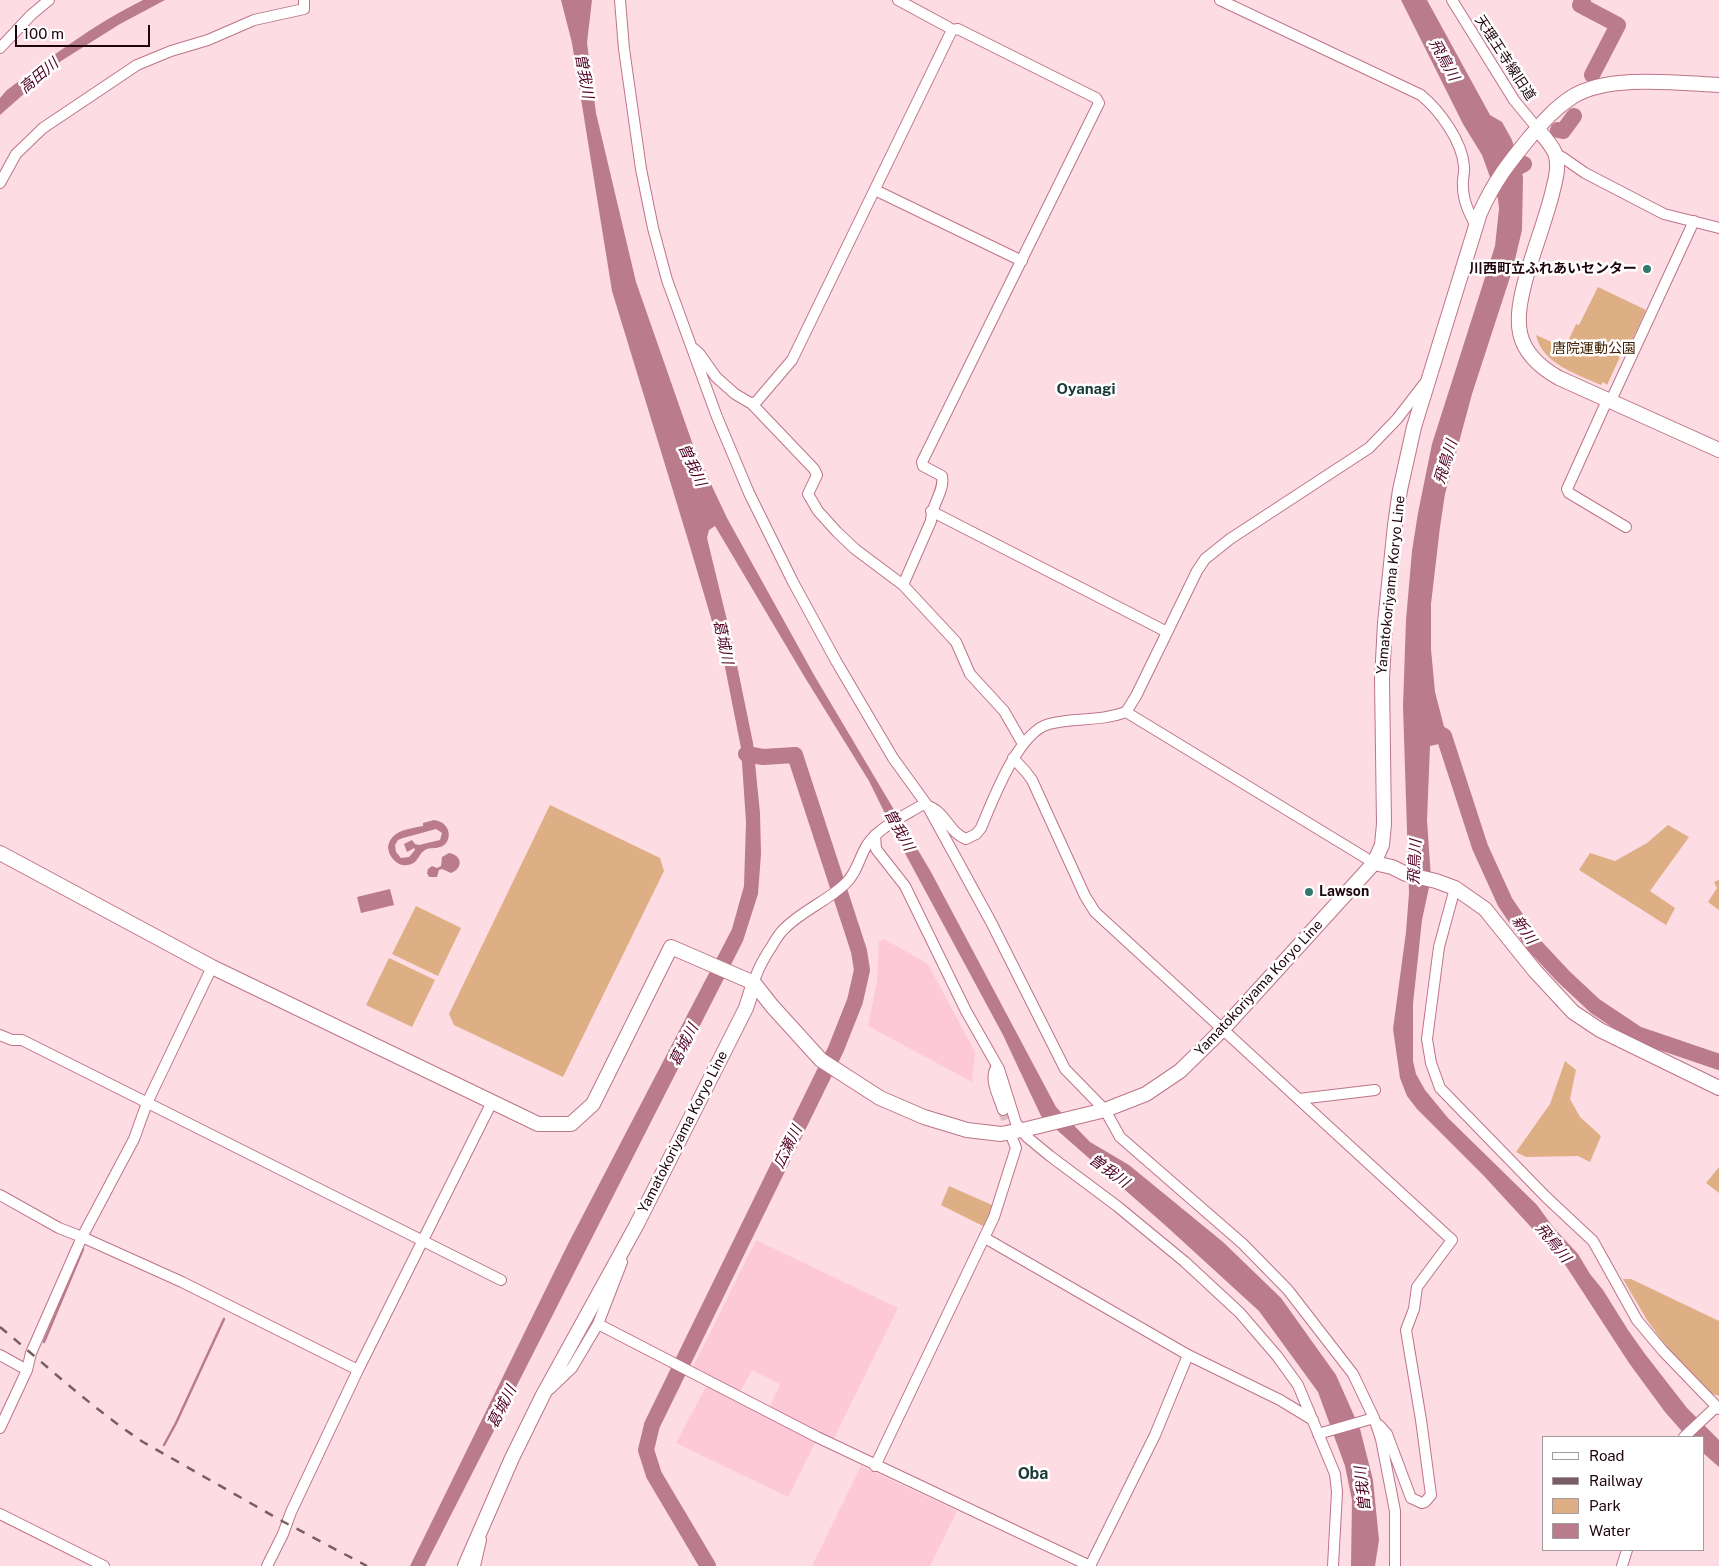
<!DOCTYPE html>
<meta charset="utf-8">
<style>
body{margin:0}
#map{position:relative;width:1719px;height:1566px;overflow:hidden;background:#fddce3;font-family:"Public Sans",sans-serif}
canvas{display:block}
.legend{position:absolute;left:1542px;top:1436px;width:162px;height:115px;box-sizing:border-box;background:#fff;border:1px solid #a59b9f;margin:0;padding:6px 9px;list-style:none;font-size:15px;color:#1f050e}
.legend li{display:flex;align-items:center;gap:10px;height:25px}
.legend b{width:25px;border:1px solid #a59b9f}
.scale{position:absolute;left:15px;top:25px;width:135px;height:22px;box-sizing:border-box;border:2px solid #1f050e;border-top:0;padding-left:6px;font-size:15px;line-height:18px;white-space:nowrap;color:#1f050e;-webkit-text-stroke:4px #fff;paint-order:stroke}
</style>
<div id="map">
<canvas width="1719" height="1566"></canvas>
<ul class="legend">
<li><b style="height:6px;background:#fff"></b>Road</li>
<li><b style="height:6px;background:#795c65"></b>Railway</li>
<li><b style="height:14px;background:#deae84"></b>Park</li>
<li><b style="height:14px;background:#ba7b8c"></b>Water</li>
</ul>
<div class="scale">100 m</div>
</div>
<script>
const g = document.querySelector('canvas').getContext('2d');
g.lineJoin = 'round';
function fill(path, color) { g.fillStyle = color; g.fill(path, 'evenodd'); }
function strokePath(path, color, width, dash) { g.strokeStyle = color; g.lineWidth = width; g.lineCap = dash ? 'butt' : 'round'; g.setLineDash(dash || []); g.stroke(path); }
function write(font, color, halo, rows, align = 'center') {
  g.font = font + ' "Public Sans","Noto Sans JP",sans-serif'; g.lineWidth = 5; g.setLineDash([]); g.textBaseline = 'middle'; g.strokeStyle = halo; g.fillStyle = color; for (const [text, x, y, turn = 0] of rows) {
    g.save(); g.translate(x, y); g.rotate((+turn || 0) * Math.PI / 180); g.textAlign = isNaN(turn) ? turn : align; if (halo) g.strokeText(text, 0, 0); g.fillText(text, 0, 0); g.restore();
  }
}
const built = new Path2D(`
 M884,939L928,964L975,1052L972,1082L868,1026L877,981L879,942Z
 M756,1240L898,1308L833,1440L769,1408L780,1384L752,1370L739,1394L692,1369Z
 M707,1385L816,1441L788,1497L676,1443Z
 M861,1466L957,1511L930,1566H812Z`);
const green = new Path2D(`
 M1598,287L1646,310L1629,347L1625,346L1607,385L1603,382L1601,385C1577,374 1542,364 1536,335L1565,348L1576,324L1579,325Z
 M550,805L660,858L664,871L563,1077L454,1025L449,1014Z
 M1668,825L1689,837L1650,891L1675,908L1666,925L1579,870L1590,853L1615,861L1647,843Z
 M1719,880V910L1708,902L1717,888L1714,882Z
 M416,906L461,928L438,976L392,954Z
 M389,958L435,980L412,1027L366,1005Z
 M1565,1061L1576,1070L1570,1099L1580,1117L1601,1136L1590,1162L1578,1156L1526,1157L1516,1152L1550,1104Z
 M1719,1167V1193L1706,1183Z
 M949,1186L992,1205L985,1227L941,1205Z
 M1623,1279H1631L1719,1321V1396L1706,1392L1674,1357L1647,1320Z`);
const water = new Path2D(`
 M143,0H165L120,24L61,61L0,115V98L7,90C51,57 94,24 143,0Z
 M561,0H592L587,43L596,113L636,282L694,448L727,518L814,675L931,872L1056,1107L1090,1142L1129,1165L1223,1242L1281,1298L1336,1375L1360,1429L1373,1480L1379,1540L1375,1566H1351L1352,1500L1345,1466L1318,1392L1259,1311L1166,1226L1041,1116L1003,1035L900,844L869,781L804,676L715,526L709,530L707,538L732,641L753,743L760,813L761,854L758,894L743,941L425,1566H410L568,1244L732,929L744,886L746,822L741,748L724,662L688,540L612,291L572,43Z
 M1401,0H1427L1490,115L1502,122L1512,140L1523,177L1522,230L1513,268L1472,394L1445,494L1440,527L1431,604V649L1435,692L1448,742L1430,746L1427,820L1431,878L1422,920L1413,1004V1061L1416,1074L1425,1090L1448,1118L1537,1205L1553,1227L1578,1254L1590,1274L1603,1290L1628,1330L1645,1354L1687,1408L1719,1440V1467L1703,1453V1437H1687L1665,1412L1629,1363L1564,1263L1484,1176L1417,1109L1407,1096L1400,1078L1393,1029L1406,932L1409,893L1403,706L1406,620L1412,551L1418,513L1432,444L1495,246L1499,209L1498,199L1482,155L1463,124Z
 M434,820C440,821 444,823 447,828C451,835 448,845 440,847C435,849 430,847 425,850C420,853 419,858 415,862C402,871 389,860 388,847C391,830 409,829 423,826V823ZM436,829L442,833L440,840L419,845L415,844L412,840L404,844L407,852L414,848L415,850L409,857L401,858L396,852L395,845L398,840L403,838Z
 M449,853C462,855 464,868 451,873L442,869L439,870L437,877H429L427,873L428,869L432,866L437,868L441,866L442,857Z
 M390,889L394,905L361,913L357,897Z`);
const stream = new Path2D(`
 M44,1342L83,1249
 M164,1445L176,1423L224,1319`);
const river = new Path2D(`
 M1583,0L1580,5L1618,25L1592,75
 M1558,130L1563,131L1574,116
 M1508,173L1524,164
 M1430,729L1444,736L1480,847L1505,902L1534,945L1563,976L1595,1006L1637,1034L1719,1062
 M708,1566L654,1475L646,1450L652,1425L836,1049L855,1001L862,970L859,951L795,755L763,757L746,754`);
const streetTunnel = new Path2D(`
 M1003,1110L1011,1135`);
const street = new Path2D(`
 M620,0L624,49L641,169L653,228L667,280L717,417L749,493L793,582L836,661L893,758L927,805L991,922L1065,1069L1105,1110L1120,1137L1243,1244L1288,1290L1353,1374L1374,1418L1381,1439L1395,1511V1566
 M898,0L948,27L952,30L958,29L1096,98L1099,103L922,462L923,466L942,476C945,491 931,505 931,521L903,585
 M1220,0L1421,95C1440,111 1462,141 1464,166C1465,173 1462,179 1463,186C1463,201 1469,213 1476,226
 M1452,0L1514,100L1537,128
 M0,48L31,15L49,0
 M1555,154L1562,157L1585,173L1664,214L1719,228
 M0,183L16,154L43,128L137,65L171,51L208,40L254,20L304,9V0
 M875,190L1022,261
 M693,348L699,353L716,377L735,394L752,404L814,469L817,475L808,494L818,511L837,532L855,549L903,585L956,642L970,674L1004,711L1023,744
 M752,404L757,401L792,360L952,30
 M931,511L1167,632
 M1626,527L1569,493L1567,489L1605,405L1613,396L1694,221
 M1013,758L1026,772L1032,780L1085,896L1095,912L1452,1240L1417,1287L1414,1309L1406,1330L1421,1420L1431,1495L1425,1502L1422,1503L1411,1498L1387,1434L1379,1425
 M875,835L876,849L905,886L966,1011L999,1069L1016,1123L1027,1137L1050,1156L1117,1206L1185,1262L1240,1313L1277,1356L1298,1385L1335,1474L1337,1492L1333,1566
 M1374,863L1126,712L1136,696L1197,571L1205,559L1230,539L1369,448L1397,419L1424,384
 M1455,888L1439,947L1427,1039L1431,1063L1440,1088L1546,1197L1593,1241L1637,1320L1663,1351L1719,1409
 M754,983C756,972 762,962 768,952C773,945 777,936 783,930C801,911 826,902 845,884C857,873 859,858 867,845C879,827 904,816 922,805C945,807 947,832 966,839L976,834L981,828C993,800 1018,732 1049,724C1075,717 1099,722 1126,712
 M0,1035L12,1040H22L501,1280
 M997,1066C988,1079 999,1096 1003,1110
 M1299,1099L1375,1090
 M0,1195L59,1228L82,1237L134,1139L147,1103L212,967
 M985,1238L1188,1355L1280,1400L1313,1420
 M598,1324L817,1437L1090,1566
 M0,1355L27,1370
 M550,1389L572,1368L598,1324L622,1262
 M0,1428L27,1370L31,1353L82,1237L182,1282L358,1370
 M1318,1434L1374,1418
 M1684,1437L1716,1407
 M875,1466L994,1217L1016,1148L1011,1135
 M0,1514L104,1566
 M267,1566L283,1534L291,1512L358,1370L492,1102
 M475,1566L481,1540
 M1090,1566L1155,1435L1188,1355
 M1622,1566L1627,1550`);
const secondary = new Path2D(`
 M1537,128C1543,136 1551,144 1555,153C1560,166 1555,181 1552,194C1545,221 1535,247 1527,274C1514,321 1511,351 1559,378L1719,450
 M0,853L212,967L538,1124H571L593,1104L671,947L754,983
 M1374,863L1392,867L1406,874L1436,881L1455,888L1485,909L1535,971L1573,1012L1600,1030L1719,1088
 M754,983L772,1006L821,1060L880,1098L924,1117L967,1130L1001,1134L1027,1129L1105,1110L1146,1094L1180,1071L1223,1029L1374,863L1382,845L1384,824L1382,679L1385,623L1395,525L1400,490L1414,427L1480,213C1495,180 1508,164 1530,137C1543,122 1555,108 1572,97C1608,74 1678,83 1719,85
 M465,1566L512,1458L543,1395L636,1226L746,1008L754,983`);
const rail = new Path2D(`
 M0,1327C47,1366 92,1408 143,1442L282,1521L367,1566`);
const markers = [
 [1647,269,5,"#32786d"],
 [1309,892,5,"#32786d"]
];
const streetNames = [
 ["天理王寺線旧道",1505,58,57],
 ["Yamatokoriyama Koryo Line",1391,585,-84],
 ["Yamatokoriyama Koryo Line",1259,988,-47],
 ["Yamatokoriyama Koryo Line",683,1132,-63]
];
const poiNames = [
 ["川西町立ふれあいセンター",1637,269],
 ["Lawson",1319,892,"left"]
];
const parkNames = [
 ["唐院運動公園",1594,349]
];
const waterNames = [
 ["飛鳥川",1444,60,61],
 ["高田川",39,76,-40],
 ["曽我川",584,76,80],
 ["飛鳥川",1446,462,-73],
 ["曽我川",692,465,65],
 ["葛城川",723,642,78],
 ["曽我川",899,830,61],
 ["飛鳥川",1415,862,-87],
 ["新川",1524,930,55],
 ["葛城川",684,1045,-63],
 ["広瀬川",788,1147,-64],
 ["曽我川",1109,1171,36],
 ["飛鳥川",1553,1243,51],
 ["葛城川",502,1407,-63],
 ["曽我川",1363,1489,-96]
];
const neighbourhoodNames = [
 ["Oyanagi",1086,389]
];
const quarterNames = [
 ["Oba",1033,1474]
];
fill(built, '#fec9d6');
fill(green, '#deae84');
fill(water, '#ba7b8c');
strokePath(stream, '#ba7b8c', 2.5);
strokePath(river, '#ba7b8c', 16);
strokePath(streetTunnel, '#dcbcc3', 10, [10, 5]);
strokePath(street, '#bd7488', 12);
strokePath(secondary, '#bd7488', 16);
strokePath(street, '#fff', 10);
strokePath(secondary, '#fff', 14);
strokePath(rail, '#795c65', 2.5, [9, 9]);
for (const [x, y, r, color] of markers) { const dot = new Path2D(); dot.arc(x, y, r, 0, 2 * Math.PI); g.fillStyle = color; g.fill(dot); strokePath(dot, '#fff', 2); }
write('14px', '#1f050e', '#fff', streetNames);
write('bold 14px', '#1f050e', '#fff', poiNames, 'right');
write('14px', '#402000', '#fff', parkNames);
write('italic 15px', '#510225', '#fff', waterNames);
write('bold 15px', '#183934', '#fff', neighbourhoodNames);
write('bold 16px', '#183934', '#fff', quarterNames);
</script>
